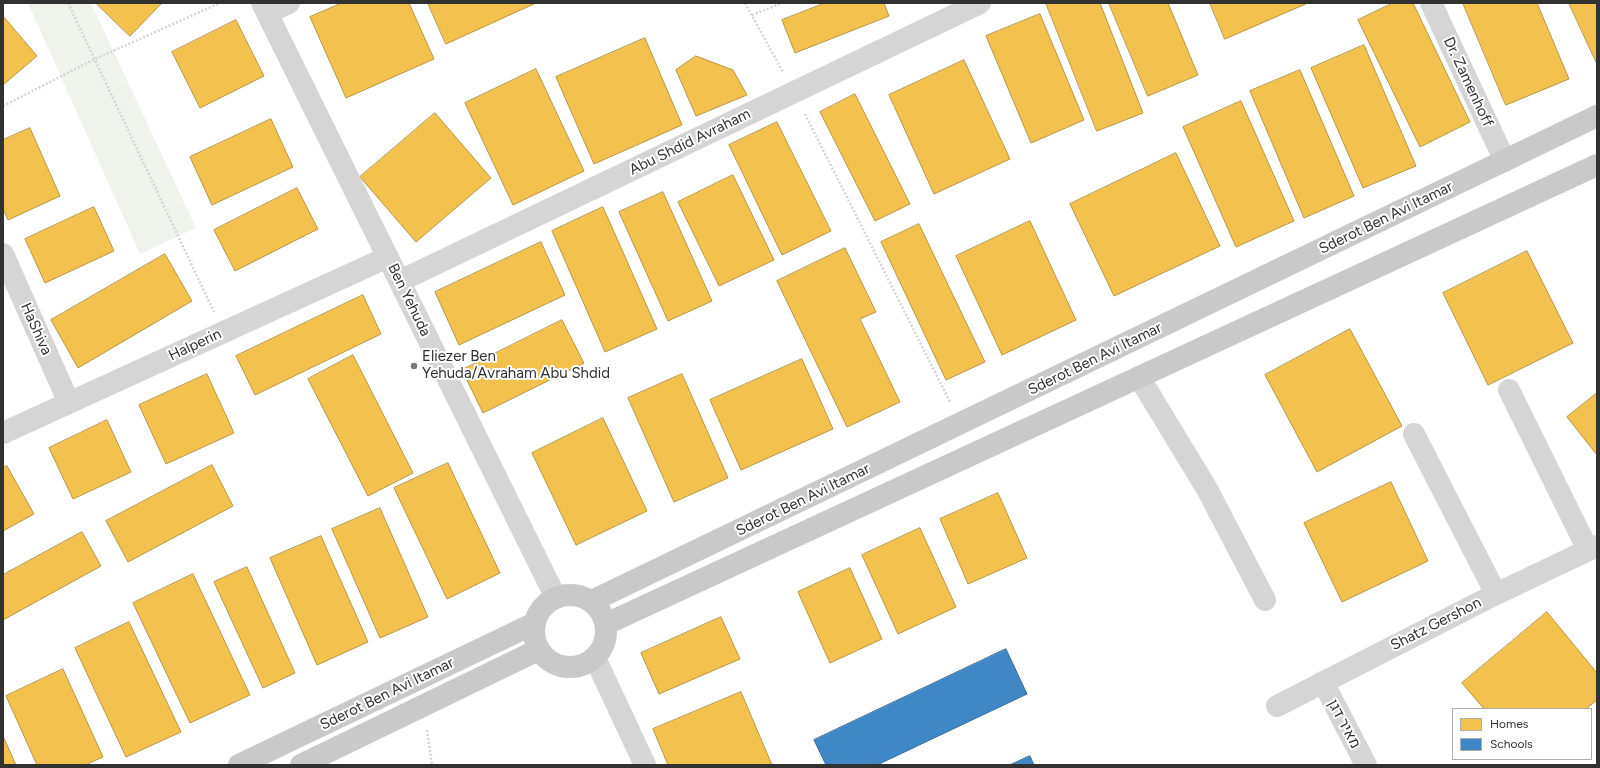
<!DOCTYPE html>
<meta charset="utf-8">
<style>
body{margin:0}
#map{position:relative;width:1600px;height:768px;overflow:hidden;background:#fff;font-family:Figtree,sans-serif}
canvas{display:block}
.frame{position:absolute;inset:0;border:4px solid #313131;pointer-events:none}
.legend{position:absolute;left:1452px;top:708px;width:140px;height:52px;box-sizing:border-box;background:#fff;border:1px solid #adadad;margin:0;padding:5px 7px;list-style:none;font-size:12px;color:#313131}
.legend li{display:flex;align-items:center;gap:8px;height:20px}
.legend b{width:20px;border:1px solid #adadad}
</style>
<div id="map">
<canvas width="1600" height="768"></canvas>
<div class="frame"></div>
<ul class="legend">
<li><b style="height:11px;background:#f2c14e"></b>Homes</li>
<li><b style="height:11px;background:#3f88c5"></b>Schools</li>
</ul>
</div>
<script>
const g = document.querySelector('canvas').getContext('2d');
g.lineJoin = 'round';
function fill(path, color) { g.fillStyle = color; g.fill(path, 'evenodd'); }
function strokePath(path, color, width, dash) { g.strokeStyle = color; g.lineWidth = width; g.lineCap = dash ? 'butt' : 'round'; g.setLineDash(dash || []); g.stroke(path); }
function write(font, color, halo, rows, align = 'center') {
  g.font = font + ' Figtree,Heebo,sans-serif'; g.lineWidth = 4; g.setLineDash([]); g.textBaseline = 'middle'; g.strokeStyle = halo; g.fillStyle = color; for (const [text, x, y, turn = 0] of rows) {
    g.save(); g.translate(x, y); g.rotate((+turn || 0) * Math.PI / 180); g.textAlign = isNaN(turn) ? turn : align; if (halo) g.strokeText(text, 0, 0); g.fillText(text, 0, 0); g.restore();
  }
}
const green = new Path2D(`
 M28,3H91L196,228L140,254Z`);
const homes = new Path2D(`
 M96,3H162L130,36Z
 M342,3H409L434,59L346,98L310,17Z
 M428,3H536L446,44Z
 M825,3H884L889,16L795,53L782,20Z
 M1046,3H1100L1143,113L1097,131Z
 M1109,3H1168L1198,75L1148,96Z
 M1210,3H1308L1225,39Z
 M1393,3H1413L1470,122L1420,147L1358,20Z
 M1463,3H1537L1569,79L1506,105Z
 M1569,3H1597V64Z
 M1040,14L1084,120L1031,143L986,36Z
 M3,16L37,56L3,85Z
 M236,20L264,76L200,108L172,52Z
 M645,38L682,125L594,164L556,77Z
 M1364,45L1416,166L1363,188L1311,68Z
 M696,56L733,70L747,95L696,116L676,70Z
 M964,60L1010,159L934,194L889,95Z
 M536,69L584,171L513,205L465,103Z
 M1300,70L1354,196L1304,218L1250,91Z
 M855,94L910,204L875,221L820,112Z
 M1241,101L1294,221L1236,247L1183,127Z
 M435,113L491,178L416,242L360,177Z
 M271,119L293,167L212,205L190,157Z
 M777,122L831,231L782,255L729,145Z
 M30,128L60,196L8,220L3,209V140Z
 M1176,153L1220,246L1114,296L1070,204Z
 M733,175L774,260L719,286L678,202Z
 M297,188L318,229L235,271L214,230Z
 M663,192L712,301L668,321L619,212Z
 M94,207L114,251L45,283L25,239Z
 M603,207L657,329L605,352L552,231Z
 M1030,221L1076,320L1002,355L956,256Z
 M919,224L985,362L946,380L881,242Z
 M541,242L565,295L459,345L435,292Z
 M845,248L876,312L860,319L900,402L847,427L777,281Z
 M1527,251L1573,343L1488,385L1443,293Z
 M165,254L192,301L78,368L51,320Z
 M363,295L381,334L255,395L236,356Z
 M562,320L584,363L483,413L462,370Z
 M1350,329L1402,426L1317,472L1265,375Z
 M353,355L413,473L368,496L308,379Z
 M802,359L833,429L741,470L710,400Z
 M207,374L234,433L166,464L139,405Z
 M682,374L728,478L674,502L628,398Z
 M1597,393V455L1567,417Z
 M603,418L647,511L576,545L532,453Z
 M107,420L131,472L73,499L49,448Z
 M448,463L500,573L447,599L394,488Z
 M212,465L233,506L128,562L106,521Z
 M7,466L34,514L3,531V468Z
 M1391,482L1428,561L1342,602L1304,523Z
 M998,493L1027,558L968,584L940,519Z
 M380,508L428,617L380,638L332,529Z
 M920,528L956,607L898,634L862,555Z
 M82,532L101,566L3,620V575Z
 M321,536L368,642L317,665L270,558Z
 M247,567L295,673L263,688L214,582Z
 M850,568L882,639L830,663L798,592Z
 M193,574L250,695L190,723L133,603Z
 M1547,612L1597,673V700L1586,709H1484L1462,683Z
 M721,617L740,659L659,694L641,653Z
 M129,622L181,732L126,757L75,648Z
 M63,669L103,757L85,765H37L6,696Z
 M741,692L772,765H668L653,729Z
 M3,736L16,765H3Z`);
const schools = new Path2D(`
 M1006,649L1027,694L877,765H826L814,740Z
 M1030,756L1034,765H1010Z`);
const path = new Path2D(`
 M68,3L214,312
 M745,3L783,72
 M752,15L782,3
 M3,106L95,59L220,3
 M805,114L950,402
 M427,730L432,765`);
const minor = new Path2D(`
 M262,3L556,598
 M1431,3L1505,161
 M267,13L289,3
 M3,254L69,403
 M400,281L980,3
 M1139,377L1207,489L1265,600
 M1509,390L1588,550
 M3,433L388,257
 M1414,434L1496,594
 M595,658L645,765
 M1323,682L1366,765
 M1277,706L1496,594L1597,546`);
const major = new Path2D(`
 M534 631a36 36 0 1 1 72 0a36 36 0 1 1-72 0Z
 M592,601L1597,116
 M606,624L1597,165
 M239,765L535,623
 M301,765L538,650`);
const markers = [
 [414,366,4,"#797979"]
];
const streetNames = [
 ["Dr. Zamenhoff",1468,82,65],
 ["Abu Shdid Avraham",690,142,-26],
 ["Sderot Ben Avi Itamar",1386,218,-26],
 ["Ben Yehuda",409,300,64],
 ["HaShiva",36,329,66],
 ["Halperin",195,345,-25],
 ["Sderot Ben Avi Itamar",1095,359,-26],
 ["Sderot Ben Avi Itamar",803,500,-26],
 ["Shatz Gershon",1436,624,-27],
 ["Sderot Ben Avi Itamar",387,694,-26],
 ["מאיר דגן",1344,724,62]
];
const poiNames = [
 ["Eliezer Ben",422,357],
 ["Yehuda/Avraham Abu Shdid",422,374]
];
fill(green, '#f0f3ec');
fill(homes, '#f2c14e');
strokePath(homes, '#b89645', 1);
fill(schools, '#3f88c5');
strokePath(schools, '#3b6e99', 1);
strokePath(path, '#d4d4d4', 2.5, [2, 2]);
strokePath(minor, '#d5d5d5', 22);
strokePath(major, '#c9c9c9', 22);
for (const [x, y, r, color] of markers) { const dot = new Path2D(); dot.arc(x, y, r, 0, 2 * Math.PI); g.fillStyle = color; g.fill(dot); strokePath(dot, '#fff', 1.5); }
write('15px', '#313131', '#fff', streetNames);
write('15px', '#313131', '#fff', poiNames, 'left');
</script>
